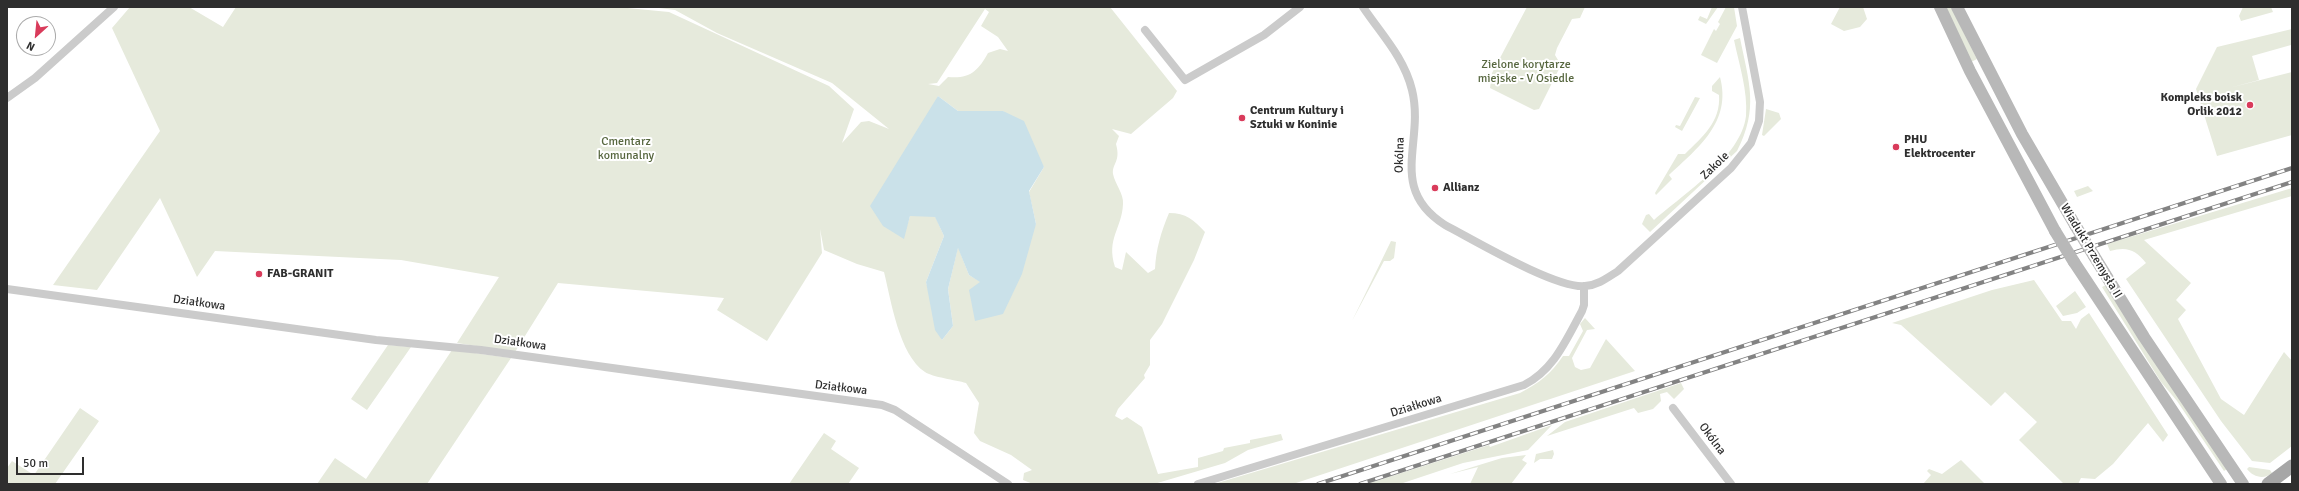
<!DOCTYPE html>
<meta charset="utf-8">
<style>
body{margin:0}
#map{position:relative;width:2299px;height:491px;overflow:hidden;background:#fff;font-family:Signika,sans-serif}
canvas{display:block}
.frame{position:absolute;inset:0;border:8px solid #2e2e2e;pointer-events:none}
.north{position:absolute;left:16px;top:16px;width:40px;height:40px;box-sizing:border-box;background:#fff;border:1px solid #ababab;border-radius:50%;rotate:207deg;font-size:11px;font-weight:700;line-height:16px;text-align:center;color:#2e2e2e}
.north::after{content:'';display:block;margin:auto;width:14px;height:18px;background:#d93b5b;clip-path:polygon(50% 0,100% 100%,50% 72%,0 100%)}
.scale{position:absolute;left:16px;top:457px;width:68px;height:18px;box-sizing:border-box;border:2px solid #2e2e2e;border-top:0;padding-left:5px;font-size:12px;line-height:14px;white-space:nowrap;color:#2e2e2e;-webkit-text-stroke:3px #fff;paint-order:stroke}
</style>
<div id="map">
<canvas width="2299" height="491"></canvas>
<div class="frame"></div>
<div class="north">N</div>
<div class="scale">50 m</div>
</div>
<script>
const g = document.querySelector('canvas').getContext('2d');
g.lineJoin = 'round';
function fill(path, color) { g.fillStyle = color; g.fill(path, 'evenodd'); }
function strokePath(path, color, width, dash) { g.strokeStyle = color; g.lineWidth = width; g.lineCap = dash ? 'butt' : 'round'; g.setLineDash(dash || []); g.stroke(path); }
function write(font, color, halo, rows, align = 'center') {
  g.font = font + ' Signika,sans-serif'; g.lineWidth = 4; g.setLineDash([]); g.textBaseline = 'middle'; g.strokeStyle = halo; g.fillStyle = color; for (const [text, x, y, turn = 0] of rows) {
    g.save(); g.translate(x, y); g.rotate((+turn || 0) * Math.PI / 180); g.textAlign = isNaN(turn) ? turn : align; if (halo) g.strokeText(text, 0, 0); g.fillText(text, 0, 0); g.restore();
  }
}
const green = new Path2D(`
 M130,7H189L223,27L236,7H617L669,12L829,86L854,109L842,143L861,122L869,121L889,129L832,83L717,33L675,10L651,7H1110L1177,91L1173,98L1131,134L1112,129L1119,136L1116,144C1121,162 1112,163 1113,174C1115,184 1124,194 1123,204C1122,229 1106,238 1115,267L1122,270L1126,252L1148,273L1155,269C1156,249 1161,232 1169,213C1186,213 1194,220 1205,232L1194,260L1162,324L1150,340V365L1144,375L1145,378L1118,409L1115,416L1122,420L1127,417L1142,427L1158,474L1198,467V458L1223,451L1224,448L1250,443V440L1281,434L1283,440L1248,450L1225,463L1154,484H1033L1023,480L1024,473L1032,470L1011,455L980,441L974,433L979,403L966,383C956,380 932,377 925,372C899,355 891,300 884,272L857,264L824,250L820,229L822,253L767,341L717,310L724,298L558,283L515,352L457,343L499,277L401,260L215,251L197,277L160,198L97,290L53,285L160,131L112,28ZM985,9L989,12L981,26L998,37L1008,51L1000,49L988,53C978,71 970,79 948,77L939,86L928,84L937,83ZM938,96L958,111H1003L1044,167L1029,192L1036,224L975,321L981,282L969,275L958,247L948,289L953,326L942,340L926,282L944,236L935,216H910L903,238Z
 M1527,7H1585L1580,18L1572,19L1557,48L1555,55L1561,65L1539,109L1534,110L1490,88L1492,73Z
 M1712,7H1718L1706,24L1698,20L1700,16L1707,19Z
 M1726,7H1734L1737,26L1717,63L1701,55L1714,29L1716,31L1720,24L1718,22Z
 M1840,7H1863L1867,19L1860,27L1844,31L1831,24Z
 M1946,7H1951L1977,59L1971,62Z
 M2243,7H2271L2273,12L2241,21L2239,16Z
 M2292,29V47L2291,45L2252,56L2259,80L2229,88L2292,72V135L2217,156L2196,89L2217,47Z
 M1740,38C1749,83 1759,108 1737,151L1650,232L1642,224L1646,215L1649,214L1654,220C1684,194 1741,157 1746,116C1748,91 1739,64 1734,40Z
 M1720,77C1732,122 1698,148 1669,175L1672,179L1656,195L1655,193L1678,154H1685C1702,137 1721,122 1719,95L1712,91V86Z
 M1695,97L1700,98L1682,131L1675,127L1676,125L1680,126Z
 M1766,109L1779,113L1781,119L1764,136L1762,135Z
 M2088,186L2093,191L2077,197L2074,191Z
 M2292,188V196L2144,240L2191,283L2176,300L2186,310L2178,319L2221,399L2244,415L2284,352L2292,361V446L2270,463L2252,461L2221,421L2126,279L2146,263C2136,250 2127,246 2110,251L2107,244Z
 M1391,241L1396,242L1394,258L1390,261H1384L1352,321Z
 M2034,280L2062,321H2071L2076,329L2081,319L2089,313L2168,435L2163,442L2148,423L2113,464L2095,479L2081,478L2078,484H2064L2019,440L2037,422L2005,392L1991,406L1901,325L1892,323L1992,290Z
 M2106,285L2227,469L2224,471L2177,401L2161,382L2102,287Z
 M2075,291L2086,307L2077,313L2063,316L2056,306Z
 M1585,318L1595,329L1587,330L1572,358L1575,367L1581,370L1590,368L1606,339L1635,371L1293,484H1214L1520,393C1539,383 1551,374 1563,356H1569L1583,331L1580,324Z
 M388,345L411,347L367,410L351,399Z
 M452,350L511,358L427,484H317L335,458L366,479Z
 M1681,383L1684,389L1674,399L1667,392L1660,394L1661,401L1653,409L1638,413L1634,408L1547,436L1565,422Z
 M80,408L99,421L55,484H7V468L12,461L34,475Z
 M1552,425L1528,450L1463,463L1400,484H1367L1489,445L1490,447Z
 M824,433L836,441L831,449L859,468L848,484H789Z
 M1553,450L1554,454L1552,459H1540L1534,463L1536,454Z
 M1526,455L1522,460L1527,463L1511,484H1470L1478,467L1450,474L1502,458Z
 M1961,460L1985,484H1923L1931,475L1927,471L1929,469L1942,474Z
 M2249,467L2270,470L2272,473C2264,480 2253,477 2247,469Z`);
const water = new Path2D(`
 M938,96L958,111H1003L1024,121L1044,167L1029,191L1036,224L1022,274L1003,314L975,321L969,290L980,282L969,275L958,248L948,289L953,326L942,340L935,330L926,282L944,236L935,217L910,216L904,239L883,226L870,206Z`);
const street = new Path2D(`
 M1363,7C1381,34 1404,57 1412,90C1425,142 1387,188 1445,225C1474,240 1556,289 1585,286C1598,285 1607,278 1618,271L1731,168L1751,143L1759,121L1760,102L1742,7
 M1145,30L1185,80L1264,35L1300,7
 M7,98L35,78L114,7
 M7,289L376,340L481,350L882,405L895,410L1008,484
 M1673,408L1731,484
 M1198,484L1524,385C1554,370 1566,340 1582,311L1584,305V286`);
const secondary = new Path2D(`
 M1940,7L1970,71L2055,231
 M1957,7L2022,134L2075,225
 M2094,256L2144,337L2243,484
 M2074,262L2221,484`);
const primary = new Path2D(`
 M2268,484L2292,466`);
const rail = new Path2D(`
 M1318,484L2292,168
 M1360,484L2292,182`);
const secondaryBridge = new Path2D(`
 M2075,225L2094,256
 M2055,231L2074,262`);
const markers = [
 [2250,105,4,"#d93b5b"],
 [1242,118,4,"#d93b5b"],
 [1896,147,4,"#d93b5b"],
 [1435,188,4,"#d93b5b"],
 [259,274,4,"#d93b5b"]
];
const parkNames = [
 ["Zielone korytarze",1526,65],
 ["miejske - V Osiedle",1526,79],
 ["Cmentarz",626,142],
 ["komunalny",626,156]
];
const poiNames = [
 ["Kompleks boisk",2242,98,"right"],
 ["Orlik 2012",2242,112,"right"],
 ["Centrum Kultury i",1250,111],
 ["Sztuki w Koninie",1250,125],
 ["PHU",1904,140],
 ["Elektrocenter",1904,154],
 ["Allianz",1443,188],
 ["FAB-GRANIT",267,274]
];
const streetNames = [
 ["Okólna",1400,155,-88],
 ["Zakole",1715,166,-44],
 ["Wiadukt Przemysła II",2091,251,59],
 ["Działkowa",199,303,8],
 ["Działkowa",520,343,8],
 ["Działkowa",841,388,7],
 ["Działkowa",1416,406,-17],
 ["Okólna",1712,439,53]
];
fill(green, '#e6eadc');
fill(water, '#cae1e9');
strokePath(street, '#cbcbcb', 8);
strokePath(secondary, '#b8b8b8', 12);
strokePath(primary, '#a6a6a6', 13);
strokePath(rail, '#838383', 4);
strokePath(rail, '#fff', 2.5, [8]);
strokePath(secondaryBridge, '#b8b8b8', 12);
for (const [x, y, r, color] of markers) { const dot = new Path2D(); dot.arc(x, y, r, 0, 2 * Math.PI); g.fillStyle = color; g.fill(dot); strokePath(dot, '#fff', 1.5); }
write('12px', '#56663e', '#fff', parkNames);
write('bold 12px', '#2e2e2e', '#fff', poiNames, 'left');
write('12px', '#2e2e2e', '#fff', streetNames);
</script>
